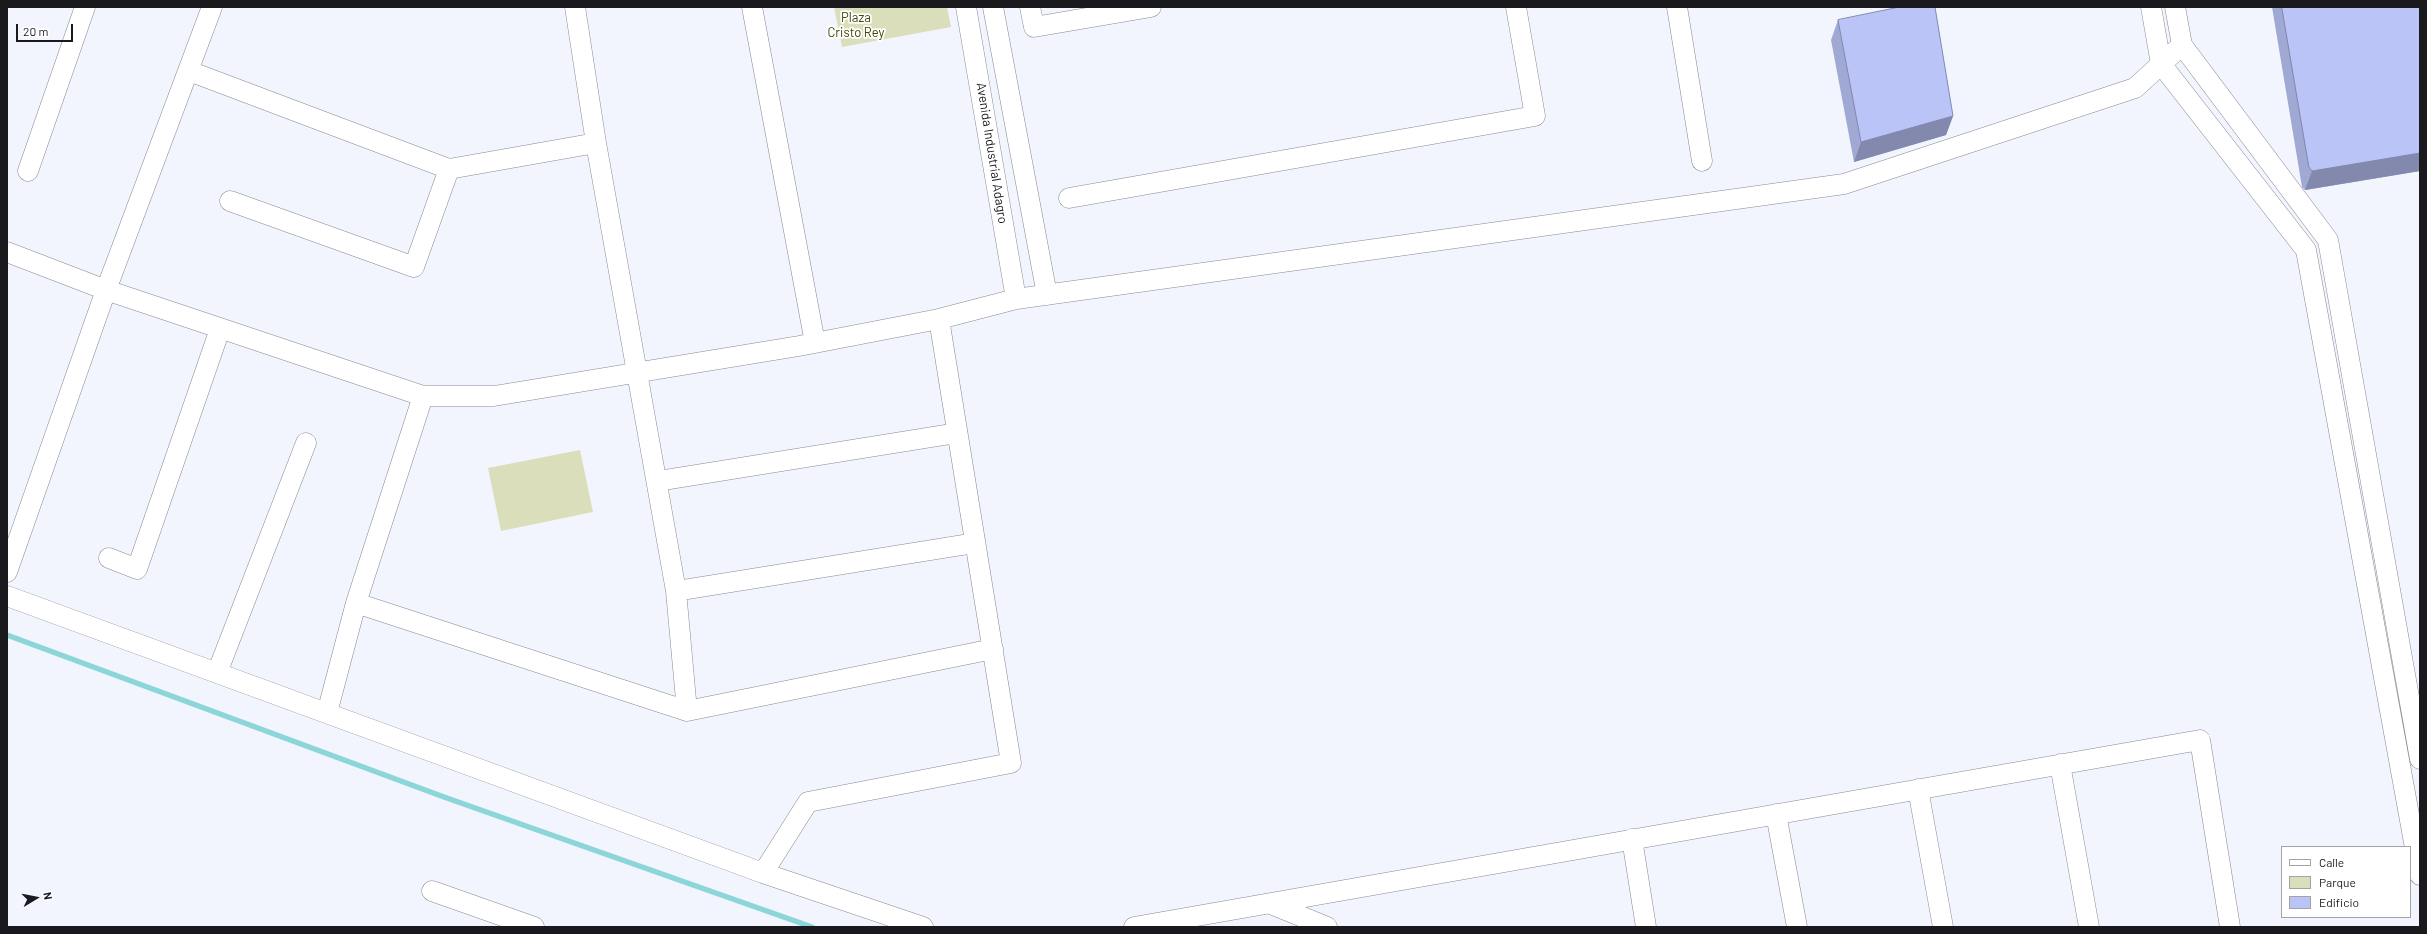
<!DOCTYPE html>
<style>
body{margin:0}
#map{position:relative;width:2427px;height:934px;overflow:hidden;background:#f3f5fe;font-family:Barlow,sans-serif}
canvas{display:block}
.frame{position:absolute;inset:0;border:8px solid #1a1a1e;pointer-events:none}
.legend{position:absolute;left:2281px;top:846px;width:130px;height:72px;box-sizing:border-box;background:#fff;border:1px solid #a3a3a5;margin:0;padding:5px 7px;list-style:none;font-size:12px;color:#1a1a1e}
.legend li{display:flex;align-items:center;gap:8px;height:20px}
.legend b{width:20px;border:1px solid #a3a3a5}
.north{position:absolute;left:16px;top:878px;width:40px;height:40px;-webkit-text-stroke:3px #fff;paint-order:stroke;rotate:80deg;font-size:11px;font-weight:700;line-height:16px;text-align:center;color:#1a1a1e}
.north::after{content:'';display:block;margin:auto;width:14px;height:18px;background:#1a1a1e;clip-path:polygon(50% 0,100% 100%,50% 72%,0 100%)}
.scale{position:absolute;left:16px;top:24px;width:57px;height:18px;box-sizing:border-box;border:2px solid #1a1a1e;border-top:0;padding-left:5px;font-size:12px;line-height:14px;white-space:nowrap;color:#1a1a1e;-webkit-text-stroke:3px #fff;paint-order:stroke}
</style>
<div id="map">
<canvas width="2427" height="934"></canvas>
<div class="frame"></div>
<ul class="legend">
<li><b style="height:5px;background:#fff"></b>Calle</li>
<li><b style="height:11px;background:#dadebb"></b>Parque</li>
<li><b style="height:11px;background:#bac4f7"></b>Edificio</li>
</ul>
<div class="north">N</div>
<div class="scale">20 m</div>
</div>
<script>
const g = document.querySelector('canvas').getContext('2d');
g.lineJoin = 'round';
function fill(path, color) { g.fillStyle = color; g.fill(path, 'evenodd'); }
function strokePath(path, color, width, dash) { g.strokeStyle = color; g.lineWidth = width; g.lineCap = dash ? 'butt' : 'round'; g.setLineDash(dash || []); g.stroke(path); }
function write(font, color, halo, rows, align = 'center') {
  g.font = font + ' Barlow,sans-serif'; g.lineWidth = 3.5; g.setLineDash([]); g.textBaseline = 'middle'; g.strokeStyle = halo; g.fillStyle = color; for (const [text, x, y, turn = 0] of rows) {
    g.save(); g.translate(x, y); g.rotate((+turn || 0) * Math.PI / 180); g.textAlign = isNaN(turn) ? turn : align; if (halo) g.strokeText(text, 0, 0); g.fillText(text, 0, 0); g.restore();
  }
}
const green = new Path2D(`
 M834,7H947L951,27L842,47Z
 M580,450L593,512L501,531L488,468Z`);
const stream = new Path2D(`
 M7,635L444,797L812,927`);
const minor = new Path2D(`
 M752,7L815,343
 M966,7L1016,299
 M993,7L1047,295
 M1030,7L1034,27L1151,7
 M1677,7L1702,161
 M2151,7L2161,64L2306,250L2420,875
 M2175,7L2182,45L2328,240L2420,759
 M189,71L449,169L596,143
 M28,171L85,7
 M1069,198L1535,116L1516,7
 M230,201L414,267L449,169
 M7,252L106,290L423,396H494L799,346L939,319L1016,299L1844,184L2135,88L2182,45
 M658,481L957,433
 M109,558L137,569L220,329
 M7,572L106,290L212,7
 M676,591L975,543
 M7,596L763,873L923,927
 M356,603L687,711L676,591L596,143L575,7
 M217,673L306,443
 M687,711L993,649
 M327,713L356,603L423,396
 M2060,764L2089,927
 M1918,789L1943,927
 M1776,814L1797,927
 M1632,839L1646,927
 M763,873L808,802L1011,763L939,319
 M432,891L534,927
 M1271,904L1327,927
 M1134,927L2200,740L2230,927`);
const wall = new Path2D(`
 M2272,7H2420V171L2305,190L2302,187Z
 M1838,20L1953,116L1946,135L1854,162L1831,40Z`);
const shadedWall = new Path2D(`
 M1953,116L1946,135L1854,162L1861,142Z
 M2420,153V171L2305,190L2312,171Z`);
const building = new Path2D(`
 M1900,7H1935L1953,116L1861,142L1838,20Z
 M2282,7H2420V153L2312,171L2309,167Z`);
const parkNames = [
 ["Plaza",856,18],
 ["Cristo Rey",856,33]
];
const streetNames = [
 ["Avenida Industrial Adagro",992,153,81]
];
fill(green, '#dadebb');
strokePath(stream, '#8cd5d8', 5.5);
strokePath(minor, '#878a93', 21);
strokePath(minor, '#fff', 20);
fill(wall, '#a0a9d4');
fill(shadedWall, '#8289ad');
fill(building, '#bac4f7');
strokePath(building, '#8289ad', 1);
write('13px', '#444704', '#fff', parkNames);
write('13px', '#1a1a1e', '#fff', streetNames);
</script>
